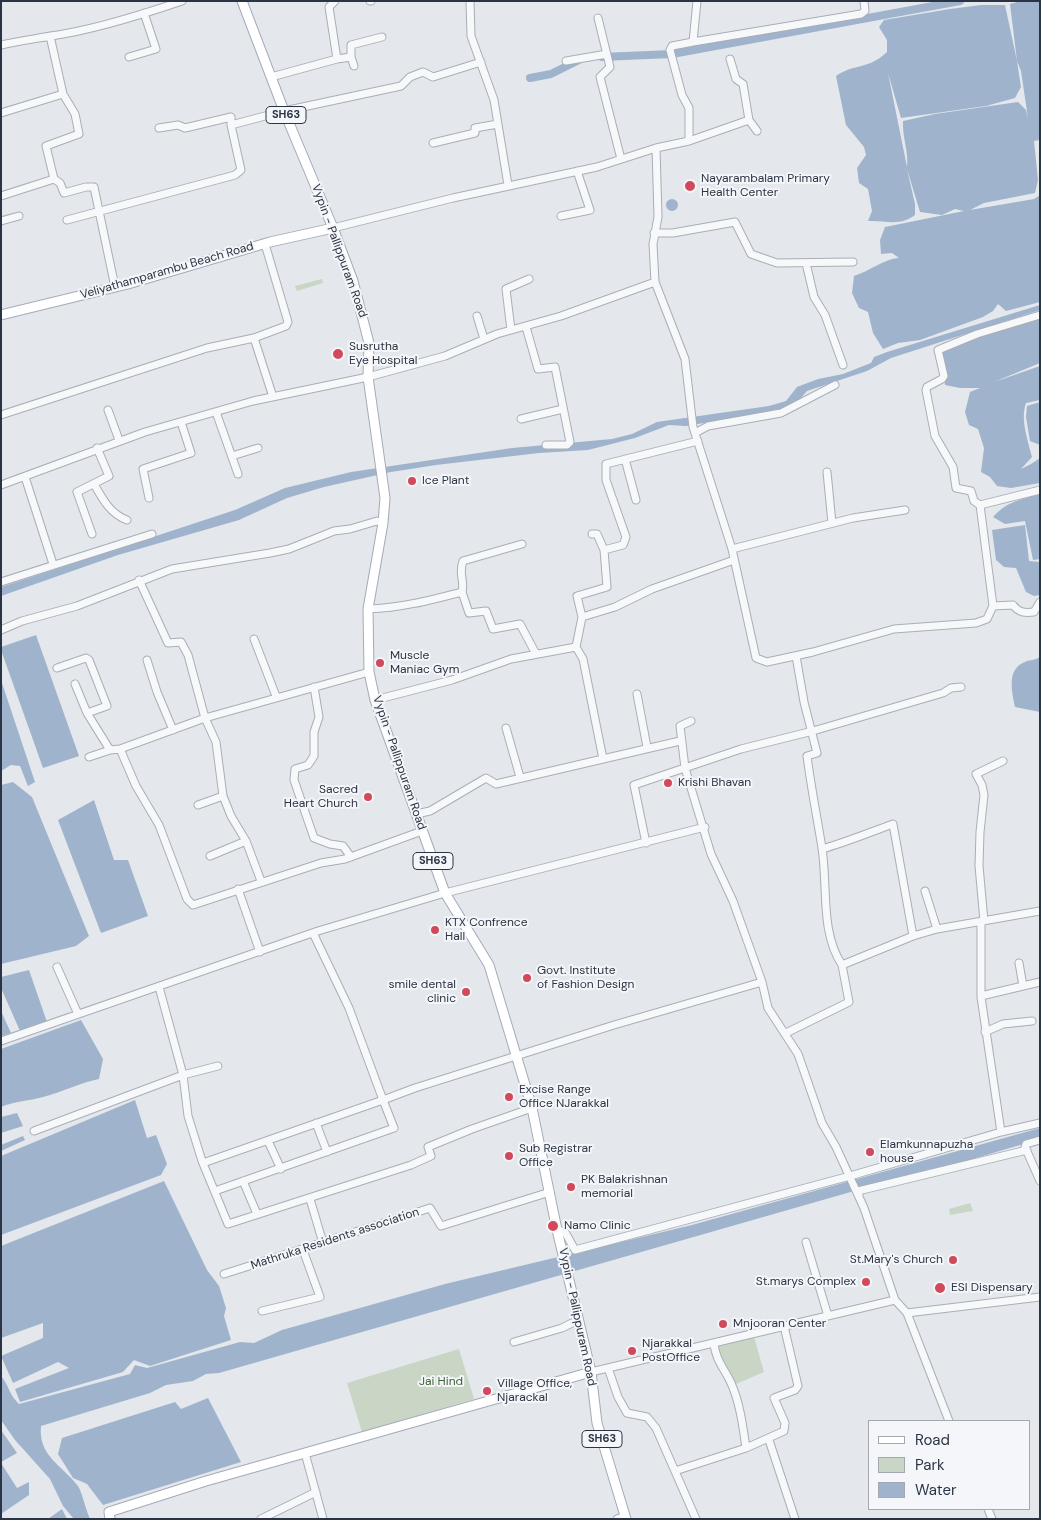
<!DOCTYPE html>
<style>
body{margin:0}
#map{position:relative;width:1041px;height:1520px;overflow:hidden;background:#e4e7ec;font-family:"DM Sans",sans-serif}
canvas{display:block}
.frame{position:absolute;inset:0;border:2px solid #2b3445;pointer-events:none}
.legend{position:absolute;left:868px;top:1420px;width:162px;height:90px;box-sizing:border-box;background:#f4f6f9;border:1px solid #a4a8b1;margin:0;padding:6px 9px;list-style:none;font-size:15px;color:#2b3445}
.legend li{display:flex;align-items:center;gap:10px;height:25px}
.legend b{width:25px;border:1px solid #a4a8b1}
</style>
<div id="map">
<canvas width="1041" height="1520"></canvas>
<div class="frame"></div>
<ul class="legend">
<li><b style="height:6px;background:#fff"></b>Road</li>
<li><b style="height:14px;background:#c9d6c5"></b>Park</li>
<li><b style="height:14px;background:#9fb4cc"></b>Water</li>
</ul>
</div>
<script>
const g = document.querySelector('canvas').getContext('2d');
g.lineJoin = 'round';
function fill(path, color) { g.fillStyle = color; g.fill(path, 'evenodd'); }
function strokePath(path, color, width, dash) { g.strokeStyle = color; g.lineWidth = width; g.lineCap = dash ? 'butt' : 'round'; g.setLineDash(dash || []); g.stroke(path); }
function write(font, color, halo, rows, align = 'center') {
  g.font = font + ' "DM Sans",sans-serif'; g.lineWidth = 4; g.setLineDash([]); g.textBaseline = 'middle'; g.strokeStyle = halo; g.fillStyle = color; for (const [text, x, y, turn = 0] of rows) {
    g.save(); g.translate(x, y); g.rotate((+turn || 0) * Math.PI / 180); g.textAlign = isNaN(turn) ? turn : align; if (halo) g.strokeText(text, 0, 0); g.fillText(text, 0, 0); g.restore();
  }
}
const green = new Path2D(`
 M322,279L323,283L297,291L295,286Z
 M970,1203L973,1211L950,1215L949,1209Z
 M754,1337L764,1372L734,1385L715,1347Z
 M459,1349L474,1399L362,1432L347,1383Z`);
const water = new Path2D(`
 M1021,1H1040V140L1034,141L1038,180L1035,193L984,203L970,210L1034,199L1040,195V302L1006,311L998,304L993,311L983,317L920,340L898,343L883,349L873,333L868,312L859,308L852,293L854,276C870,271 884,259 899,258L892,253L881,254L880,240L885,227L964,211L955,209L942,215L920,212L907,169L915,204V215C899,227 886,220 868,221L872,211L868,189L859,183L857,168L866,155L864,147L846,125L836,76C855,63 868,70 887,52V40L879,27L884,20L950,9L981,5H1005L1017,61L1010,4ZM1017,61L1021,71L1028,118L1026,110L1018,102L935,114L903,121C902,136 909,153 907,167L888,73L901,118L986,106L1015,98L1021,87Z
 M666 205a6 6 0 1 1 12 0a6 6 0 1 1-12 0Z
 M1040,305V310L891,358L867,371L807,391L792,408L686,426L669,425L635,438L588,450L539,453L436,465L391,472L324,487L287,498L239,520L118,555L1,596V587L235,510L285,488L351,472L512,448L612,439L632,434L657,422L769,406L786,401L797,387L818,379L843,374L871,363L874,357L887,352Z
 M1040,315V363L994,382L1040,366V400L1026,403C1020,419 1028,441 1032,457L1021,469L1031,464L1040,458V483L1011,488L997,486L990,477L981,472L984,448L978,429L969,425L965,412L970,392L980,388H960L945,385L940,349Z
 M1040,402V445L1030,441L1026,417L1027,406Z
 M1040,494V559L1033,560L1025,521L1005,524L993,517C1007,501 1021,500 1040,494Z
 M1025,525L1029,561L1040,562V595L1034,596L1026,592L1016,568L1004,567L996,560L992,530Z
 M36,635L79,756L43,768L1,650V647Z
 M1040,657V712L1015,707C1012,692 1006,669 1025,662C1031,659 1034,661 1040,657Z
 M1,680L35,782L28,786L20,766L11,765L1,771Z
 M13,782L32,797L89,936L76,946L1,964V785Z
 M94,800L114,860H128L148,916L101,933L58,820Z
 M29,970L47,1022L20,1031L1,988V977Z
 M1,1011L11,1033L1,1036Z
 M81,1020L103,1059L99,1079C79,1083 62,1092 43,1097C29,1101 15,1101 1,1107V1049Z
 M135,1100L147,1138L156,1135L167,1164L161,1175L1,1235V1156Z
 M17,1113L23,1126L1,1133V1117Z
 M1040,1128V1139L956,1164L882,1183L219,1373L206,1374L193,1381L166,1385L150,1393L41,1426C38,1456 62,1465 78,1486C82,1492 86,1511 90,1519H74L63,1506L50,1479L15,1440L1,1420V1376C10,1387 8,1393 19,1404L130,1374L135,1365L147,1368L240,1342L254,1343L282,1330L445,1284L692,1225Z
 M23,1136L25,1140L1,1151V1145Z
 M164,1181L207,1270L219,1286L226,1308L224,1316L231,1340L150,1366L134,1360L123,1372L20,1402L15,1389L69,1368L58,1362L13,1383L1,1356L43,1338V1323L1,1338V1246Z
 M208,1398L241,1462L103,1505L87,1484L73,1478L58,1454L62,1438L175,1402L181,1409Z
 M1,1430L17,1453L1,1462Z
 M1,1463L17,1488L29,1482V1495L1,1514Z
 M62,1509L67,1519H48Z`);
const canal = new Path2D(`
 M602,57L672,54L960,1
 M530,78L551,74L579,60`);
const minor = new Path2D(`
 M370,1H371
 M470,1L471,36L494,100L508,185
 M598,18L610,67L600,77L621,159
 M50,36L63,94L75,114L79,134L46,146L54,179L60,183L64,193L86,187H94L115,287
 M693,42L861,14L865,11L864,1
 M1,45C18,41 34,39 51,36C94,30 141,15 182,1
 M129,57L156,49L144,13
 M351,57V45L382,37
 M337,59L351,57L354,66
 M566,61L607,54
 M271,77L337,59L329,7L335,1
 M1,113L63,94
 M749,120L757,131
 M159,128L178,125L185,128L231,117V125L284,111L401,86L410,77L423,72L433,77L481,62
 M689,141V108L682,95L670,50L672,46L693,42L697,1
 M433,143L475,133V128L498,124
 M656,148L658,217L653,244L655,282L685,359L693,427L732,549L756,658L767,662L813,652L894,629L976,623L987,619L993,606L980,505L1040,490
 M1,196L54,179
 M561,216L590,210L577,171
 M67,220L235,175L241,170L231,125
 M1,221L19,216
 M333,228L453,198L597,167L656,148L689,141L749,120L743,84L736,79L730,59
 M654,233H673L735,222L751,254L777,263L853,262
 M806,263L814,297L825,315L843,365
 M477,316L484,339
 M526,327L538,369L555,367L570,442L567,445H546
 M511,330L506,289L529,279
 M254,338L273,397
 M108,410L119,440
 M216,412L238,474
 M1,415L207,348L254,338L286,326L288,322L265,244
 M521,419L563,409
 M695,433L708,426L781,413L835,385
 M232,456L258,448
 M625,459L636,500
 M827,472L832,523
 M25,477L53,564
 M94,484C102,498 110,514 127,520
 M1,485L145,432L253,401L368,377L445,356L497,334L561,316L655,282
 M149,498L143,469L191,453L181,422
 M980,505L974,501L971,491L956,488L953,467L935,436L926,390L927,387L942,379L944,376L938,350L977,334L1040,315
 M92,534L77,492L109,476L97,448
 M732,549L853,518L905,510
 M604,550L623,545L626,537L606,480V464L698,441
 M139,580L168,643L181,642L188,655L205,718L216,742L223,796L231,816L246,841L261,881
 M1,582L152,534
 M462,592L469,613L486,611L493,629L520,624L536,654
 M993,606L1013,605C1019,613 1025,613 1034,612L1040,602
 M368,609C401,608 431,600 462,592C465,580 458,574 463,561L522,544
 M582,617L577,596L607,587L604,550L597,534H592
 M1,630L22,621L77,606L172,569L270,553L289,549L334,531L350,529L377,521L383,523
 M254,639L276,696
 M796,656L804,702L817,753L807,756C811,787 817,817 822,848C828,886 820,932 842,965
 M147,660L157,692L173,730
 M57,668L86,658L89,660L107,706L87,713
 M75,684L87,713L110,750
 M314,687L319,717L314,732V756L308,765L295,769L294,780L314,838L330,844L343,846L351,857
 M637,694L647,747
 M375,700L452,680L511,659L576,647
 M691,721L680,726L685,768L711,854L733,901L762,982L768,1008L798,1054L822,1123L836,1147L864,1208L895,1300L907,1313L949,1421
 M506,728L520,777
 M120,749L136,786L159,825L187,899L193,905L321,863L345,859L422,831
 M89,757L110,750L120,749L205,718L369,672
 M603,759L583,659L576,647L582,617L615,607L652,589L734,560
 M198,805L223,796
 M416,814L430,811L486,778L496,784L680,741
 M646,843L634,785L741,749L813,731L943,693L951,688L961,687
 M822,849C847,842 868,833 893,824L913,936
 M210,856L246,841
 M238,889L260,952
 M925,891L937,929
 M984,921L979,866L980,832L984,795L982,785L976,774L1003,761
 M313,933L349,1008L383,1100L415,1088L614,1025L762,982
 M57,967L78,1014
 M1023,986L1040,982
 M159,987L183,1075L188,1116L202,1161L228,1224L411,1165L431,1156L428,1147L472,1129L532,1108
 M981,996L1023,986L1019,963
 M985,1032L1003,1024L1032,1021
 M786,1033L849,1002L842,965L913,936L937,929L1040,911
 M1,1041L318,931L445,893L705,827
 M316,1123L327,1152
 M34,1131L183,1075L218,1066
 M1001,1132L1040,1123
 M1040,1140L1026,1144L1025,1147L1040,1181
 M268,1141L281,1169
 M203,1163L383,1100L394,1128L215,1191
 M243,1181L257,1214
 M859,1195L858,1191L1027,1150
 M310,1199L323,1243
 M557,1230L565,1232L575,1250L850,1176L1001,1132L981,997V921
 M806,1242L828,1316
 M224,1274L430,1208L441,1226L550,1192
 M262,1311L320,1297L303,1250
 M907,1313L1040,1297
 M514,1342L562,1328L572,1323
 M714,1344C716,1361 724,1368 731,1383C740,1403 743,1427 746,1448
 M608,1368L618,1397L627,1413L647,1417L656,1428L696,1519
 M591,1372L895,1300
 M769,1440L795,1519
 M305,1453L323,1519
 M675,1471L746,1448L784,1431L785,1423L774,1398L795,1390L798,1386L784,1326
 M988,1509L992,1519
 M261,1519L316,1492
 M617,1519L625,1516`);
const major = new Path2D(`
 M242,1L284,111L333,228L353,281L369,343L368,377L385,498L383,523L368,609L369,672L375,700L445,893L489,965L532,1108L557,1230L591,1372L597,1423L626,1519
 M1,315L128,284L270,242L333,228
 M110,1519L109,1512L206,1481L591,1372`);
const markers = [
 [690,186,6,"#d1495b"],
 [338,354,6,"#d1495b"],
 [412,481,5,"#d1495b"],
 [380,663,5,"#d1495b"],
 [668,783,5,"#d1495b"],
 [368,797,5,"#d1495b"],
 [435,930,5,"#d1495b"],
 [527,978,5,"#d1495b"],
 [466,992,5,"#d1495b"],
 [509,1097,5,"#d1495b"],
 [870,1152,5,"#d1495b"],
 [509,1156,5,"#d1495b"],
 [571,1187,5,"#d1495b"],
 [553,1226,6,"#d1495b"],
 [953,1260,5,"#d1495b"],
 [866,1282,5,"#d1495b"],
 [940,1288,6,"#d1495b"],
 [723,1324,5,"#d1495b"],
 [632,1351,5,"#d1495b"],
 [487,1391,5,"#d1495b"]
];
const shields = [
 [286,115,40],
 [433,861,40],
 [602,1439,40]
];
const shieldNames = [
 ["SH63",286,115],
 ["SH63",433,861],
 ["SH63",602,1439]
];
const poiNames = [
 ["Nayarambalam Primary",701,179],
 ["Health Center",701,193],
 ["Susrutha",349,347],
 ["Eye Hospital",349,361],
 ["Ice Plant",422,481],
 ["Muscle",390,656],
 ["Maniac Gym",390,670],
 ["Krishi Bhavan",678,783],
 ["Sacred",358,790,"right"],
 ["Heart Church",358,804,"right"],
 ["KTX Confrence",445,923],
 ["Hall",445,937],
 ["Govt. Institute",537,971],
 ["of Fashion Design",537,985],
 ["smile dental",456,985,"right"],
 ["clinic",456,999,"right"],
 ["Excise Range",519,1090],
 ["Office NJarakkal",519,1104],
 ["Elamkunnapuzha",880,1145],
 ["house",880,1159],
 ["Sub Registrar",519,1149],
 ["Office",519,1163],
 ["PK Balakrishnan",581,1180],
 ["memorial",581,1194],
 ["Namo Clinic",564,1226],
 ["St.Mary's Church",943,1260,"right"],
 ["St.marys Complex",856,1282,"right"],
 ["ESI Dispensary",951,1288],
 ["Mnjooran Center",733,1324],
 ["Njarakkal",642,1344],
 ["PostOffice",642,1358],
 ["Village Office,",497,1384],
 ["Njarackal",497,1398]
];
const streetNames = [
 ["Vypin - Pallippuram Road",339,251,70],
 ["Veliyathamparambu Beach Road",167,271,-16],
 ["Vypin - Pallippuram Road",399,763,71],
 ["Mathruka Residents association",335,1239,-18],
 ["Vypin - Pallippuram Road",577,1317,78]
];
const parkNames = [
 ["Jai Hind",441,1382]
];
fill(green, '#c9d6c5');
fill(water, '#9fb4cc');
strokePath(canal, '#9fb4cc', 8);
strokePath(minor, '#a9aeb7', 9);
strokePath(major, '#a3abb8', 11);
strokePath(minor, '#f7f8fa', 7);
strokePath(major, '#fff', 9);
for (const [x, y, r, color] of markers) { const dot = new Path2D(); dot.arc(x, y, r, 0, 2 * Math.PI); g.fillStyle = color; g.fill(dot); strokePath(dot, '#f4f6f9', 2); }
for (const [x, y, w] of shields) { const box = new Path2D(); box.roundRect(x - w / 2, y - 8.5, w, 17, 4); g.fillStyle = '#f4f6f9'; g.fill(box); strokePath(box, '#2b3445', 1); }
write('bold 11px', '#2b3445', null, shieldNames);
write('12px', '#2b3445', '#f4f6f9', poiNames, 'left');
write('12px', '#2b3445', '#f4f6f9', streetNames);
write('12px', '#3f6138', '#f4f6f9', parkNames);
</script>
